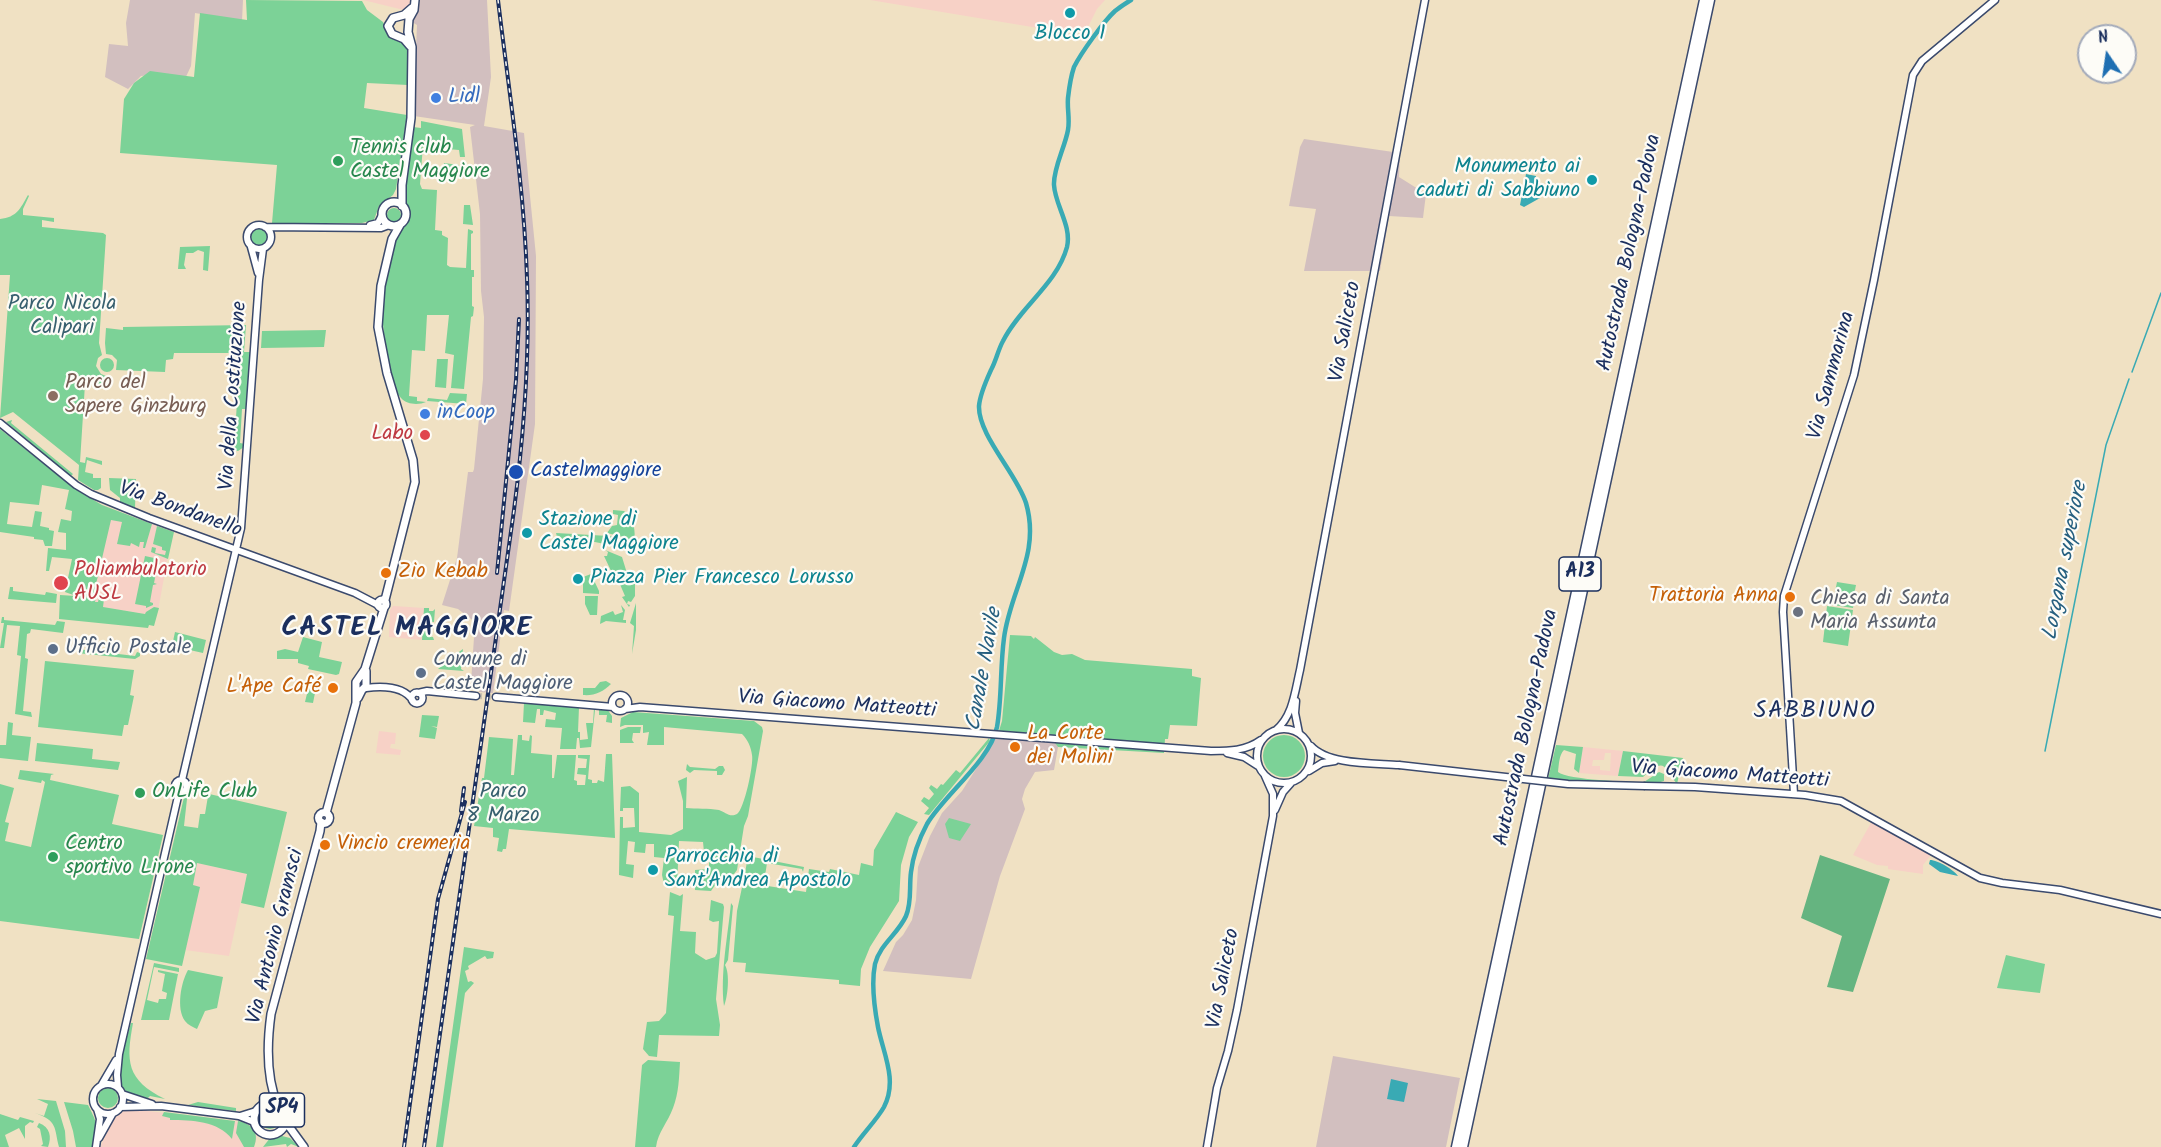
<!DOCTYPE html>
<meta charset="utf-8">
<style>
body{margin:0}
#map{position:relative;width:2161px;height:1147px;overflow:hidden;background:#f0e1c3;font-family:Kalam,sans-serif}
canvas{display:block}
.north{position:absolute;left:2077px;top:24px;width:60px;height:60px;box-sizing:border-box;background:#fdfcf7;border:2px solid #a3aaba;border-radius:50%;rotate:347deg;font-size:16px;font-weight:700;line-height:24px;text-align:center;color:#1b2f5e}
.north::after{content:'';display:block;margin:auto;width:21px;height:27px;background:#1f6fb2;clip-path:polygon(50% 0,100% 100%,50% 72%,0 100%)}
</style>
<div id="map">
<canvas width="2161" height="1147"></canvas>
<div class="north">N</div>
</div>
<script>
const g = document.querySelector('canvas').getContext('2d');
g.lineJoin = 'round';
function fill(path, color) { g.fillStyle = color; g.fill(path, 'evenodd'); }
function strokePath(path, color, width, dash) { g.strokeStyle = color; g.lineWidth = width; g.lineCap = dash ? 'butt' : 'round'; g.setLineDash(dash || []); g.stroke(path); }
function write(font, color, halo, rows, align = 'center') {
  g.font = font + ' Kalam,sans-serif'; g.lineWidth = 4.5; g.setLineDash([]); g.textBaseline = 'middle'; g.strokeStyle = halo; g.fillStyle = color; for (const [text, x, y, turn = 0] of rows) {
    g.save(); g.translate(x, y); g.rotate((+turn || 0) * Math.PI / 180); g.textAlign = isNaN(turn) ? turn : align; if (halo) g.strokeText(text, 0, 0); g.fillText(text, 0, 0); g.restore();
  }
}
const built = new Path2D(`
 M363,0H420L416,13Z
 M870,0H1105L1097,9L1088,27L1062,32Z
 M102,505L157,526L154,541L170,545L157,616L83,604Z
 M393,606L424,608L422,640L389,637L390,610Z
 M379,731L396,733L395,744H391L390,748L401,750L400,755L376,753Z
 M1583,747L1623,751L1618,776L1579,773ZM1605,753H1611L1610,771L1600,770V766H1592L1593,760H1604Z
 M1872,821L1931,855L1923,865V874L1888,869V866L1877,865L1853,855Z
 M197,863L247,874L229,956L185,950L200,887L193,886Z
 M132,1109L248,1123L253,1128L257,1135L256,1141L254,1147H100L114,1118L125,1110Z`);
const industrial = new Path2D(`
 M130,0H243L242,21L195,13L191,66L184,81L150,75L141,76L128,89L105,77L109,44L128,46L126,23Z
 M420,0H487L491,77L484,126L524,133L530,196L536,256L535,424L509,611L504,610L493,693L479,692V685L471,683L475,622L458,609L442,605L457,558L468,472H473L474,469L483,379L484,317L481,291L480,214L470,127L475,125L407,115L408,48L416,49L417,25L412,22Z
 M1304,139L1400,153L1399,177L1426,194L1423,218L1389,216L1380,271H1304L1316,209L1289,206L1300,147Z
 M997,736L1053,739L1058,747L1054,770L1035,772L1025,789L1022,799L1025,809L1000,876L971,979L883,971L896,942L903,935L912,920L916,900L918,867L930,836L942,813L962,791Z
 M1333,1056L1460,1078L1446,1147H1316Z`);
const green = new Path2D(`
 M246,0L362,1L367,10L383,22L389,36L404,42L408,48V85L367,83L364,108L407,115L396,189L393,195L379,206L374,220L362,223H272L277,165L120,153L124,99L134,83L150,71L194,77L200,13L247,20Z
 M421,121L462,129L465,157H460L459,150L447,149V146L423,145L420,184L422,189L437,190L435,230L442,231V235L448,238L447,265L450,267L466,268L468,229L473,231V233L471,234V270H474V277H472V306L474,307L473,316L471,317L464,389L451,388L454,355L445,353L449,315H427L425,351L412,350L409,396L417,397V401L426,402C419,405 407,405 401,398C390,387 382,325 382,309C383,289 390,269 394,250L393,248L397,232L405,224L409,216L403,195L413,127L421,128Z
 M444,163L459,165L457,175L443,174Z
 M28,195L29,196L23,209V215L54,218V222L42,220V227L103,233L106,235L99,343L102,355L98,358L96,366L101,374L106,376L107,385L85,384L80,462L85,463L86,457L102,461V465L87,460L85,472L93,474V478H101V488L98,490H94L78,480L79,465L13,412L0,418L10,275H0V219C17,217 20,209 28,195Z
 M464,205H470L473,225L463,224Z
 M387 215a7 7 0 1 1 14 0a7 7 0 1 1-14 0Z
 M251 237a8 8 0 1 1 16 0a8 8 0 1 1-16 0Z
 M210,246L208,271L203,270L204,252L198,250L193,253H186L184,265L186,269H178L180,247Z
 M246,325L244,352H250L247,409H242L240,443L245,444L244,447L238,451L234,450L240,353H174L173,359L166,360L165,372L116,370L117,360L112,355L106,354L105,343L106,328L123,330V327Z
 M326,330L324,347L261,348L262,331Z
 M100 365a7 7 0 1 1 14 0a7 7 0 1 1-14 0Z
 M437,359H448L446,388L435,387Z
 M450,393L467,394L466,404L427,401L428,398L447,400Z
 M12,420L11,423L73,474L71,476L6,422Z
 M0,429L75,489L102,505L152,524L145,548H143L144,542H140L139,547L131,543L130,546L117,544L122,522L111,520L93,597H96L95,602H98L99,598L104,599L103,607L145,614L146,612L154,607L159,608L154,626L149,625L148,628L59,619L60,595L76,596L65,592L72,559L52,557L49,571H46L48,548L66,550V533L58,532L61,519L71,521L72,511L65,509L69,490L42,485L39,505L10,502L7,524L32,527L35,511L42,512L40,526L49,528V530L54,531L52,546H45L43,540L34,539V537L0,532Z
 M109,478L136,479L135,508L120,502V498L110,490Z
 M613,510L624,511C634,518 636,531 634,543L623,537L607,533L612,526L617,525L618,515L613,514Z
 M157,526L174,532L168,559L151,552L152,547L156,548L155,553L165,555L166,551L162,550V547L153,544Z
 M556,533L609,536L619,538L634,545L630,553C606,543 584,538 558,540Z
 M605,550L622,557L626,570L631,574L635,582V596L631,602L628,601L627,604L630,605L629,607L622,597L625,596L616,575H613L604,556H607L608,552Z
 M145,556L159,559L160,569L157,568L154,583L157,584L153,585L150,602L153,603V605L146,608V606L135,604Z
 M591,574L599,591V594L583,593V577Z
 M1837,582L1856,585L1854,595L1835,592Z
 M10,587H13V591L45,595L46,592L57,594L56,603L8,599Z
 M1835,593L1855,596L1853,608L1833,605Z
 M585,596H598L597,615H590L585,604Z
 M636,603V630L632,654L634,626L630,623Z
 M621,605L625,610L623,620H626V623L606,621L600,624L601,616L613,611L615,615L623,612Z
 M1827,606L1853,610L1848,646L1823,642Z
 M424,608H429V611H433L435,609L434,622H428L427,636L433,637L434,640H422Z
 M2,617H4V620L55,625L57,621L65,622L63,633L31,629L30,633L27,634L25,658L28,659L23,711L31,712L32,717L15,714L21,656L17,655L20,626L7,625L4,648H0L4,623H1Z
 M175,632L206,640L203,653L172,646Z
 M1010,635L1031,636L1034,639L1035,637L1054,652L1062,655L1072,654L1085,660L1192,669V676L1201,678L1197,726L1170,725L1168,739H1165L1164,753L1058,747L1052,739L998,734L1002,721Z
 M303,637L322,642L319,657L342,662L339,674L336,675L308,669L309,666L298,663V659H277V651L285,649L298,652Z
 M77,649L135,656L137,652L140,653V656L135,659L77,653Z
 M463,649L461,669L464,671L438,669L446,662L449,664L458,657L456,654Z
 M45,661L134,670L130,695L134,696L128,725H124L122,736L38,727Z
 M310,681L317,683L313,703L305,702Z
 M606,681L611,684C603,692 594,696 583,695V688H595L600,682Z
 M524,703L579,707L578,732H580V740L588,739L586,723H593L594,708L607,709L612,716V723L606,722L607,715H599V710H595L591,747L580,748L579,738H577L576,749H560L562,728L545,727L546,719L555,720L556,713L544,710L543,715H540V709H537L535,723L523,722Z
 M633,712L754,721L762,727L763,731L748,816L744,826L737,870L734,874L720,878L711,891L695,890V870L709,869V852H704L703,842L679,841L677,886L664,884L662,875L664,858L654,857V844H646L645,853L634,852L635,842L628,841L626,864L634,865L633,878L619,875L620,817H623V828L635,827L634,808H623V811H620L621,787L630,786L639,793V832L671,835L683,829V801L678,781L687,777L686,808C696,809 708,808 719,810C725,812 730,818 737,814C744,810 754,764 752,755C751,747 748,740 742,734L664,727V745H647L649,732L643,733V725H625L620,727L621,718Z
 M422,715L439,716L437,727L431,726L437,728L435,739L419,737Z
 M8,722L13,723L12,735L31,737L28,761L0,758V745H6Z
 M628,727H641L640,733H633L632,740L634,743H620V730Z
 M1263 756a21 21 0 1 1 42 0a21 21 0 1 1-42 0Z
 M518,735H522V740L529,741L530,735L532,736L531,753L552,755V778H554L557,755H576L574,780L577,781V785H585L586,775L577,774L578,768H586L587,759L578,758V755H590L588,779L592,780V783H597L598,780L604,782L606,754H612L615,838L509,829L506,849H503L502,852L497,851L499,838L493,837V828L474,826L482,778H484L489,737L513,739L511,775H514Z
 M989,738L990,741L929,815L924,814L929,808L921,801L924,797L929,800L934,794L929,788L931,785L937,789L941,784L943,785L956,770L960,773Z
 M37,743L93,749L92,759L120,762L118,770L35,761Z
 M1556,745L1583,747L1579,773L1574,769L1576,754L1564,750C1559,755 1559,764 1558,772C1568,780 1629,782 1644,782L1659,772L1664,774V781L1654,784L1564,781L1548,779Z
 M1623,751L1683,758L1677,784C1662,764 1665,758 1643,777L1618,776Z
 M687,764L690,767L715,769L719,766H723L725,770L722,775H717V771L694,770L690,773L686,770Z
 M20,770L54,774L51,775L50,780L119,795L112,824L163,835L139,939L0,921V784L14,788L5,822L9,823L5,841L31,847L45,782L42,780L41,783L18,779Z
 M188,790L184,826L198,828L200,814H205L208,796L205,793L287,812L264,908L241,903L247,874L197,863L193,885L200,887L182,966L146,959L185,793Z
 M896,812L918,822L909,837L901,865L899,901L870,947L861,969L860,986L839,984V980L745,972L746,963L733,962L737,911L744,878L755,880V884L806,892L809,869L829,872L830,869L859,875L861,863L873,866L874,850Z
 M949,818L971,824L960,841L949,838L945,824Z
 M748,856L804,867L803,872L802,869L767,863L765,876L745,873Z
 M670,892L680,896L683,894L680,931L696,932L695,953L706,960L715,957L717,953L719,921L713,922L709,920L711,900L723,904L724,907L716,999L720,1025L719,1036L659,1035L657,1057L649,1056L643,1049L647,1022L659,1021L666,1013L674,916L668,915Z
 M731,903L733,906L728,960L725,965C730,973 728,997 724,1006C720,974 728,935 731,903Z
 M464,947L494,952L493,958L487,959L485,956L468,966L469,969L465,971L468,982L471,981L474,983L465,993L443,1147H436Z
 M2006,955L2045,964L2040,993L1997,988Z
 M154,963L179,968V972L154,967L147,1000L158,1003L159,999H166L167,993L162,991L165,974L158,972V970L178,974L169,1020H141Z
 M188,970L223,977L217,1008L205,1011L197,1029C193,1027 188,1025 185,1021C176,1009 181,982 188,970Z
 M131,1023H133C126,1061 126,1080 165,1099L150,1096L147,1099C142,1098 134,1097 129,1094C109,1080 126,1042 131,1023Z
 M648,1060L680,1062C679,1077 679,1093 673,1108C668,1122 658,1132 656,1147H635L642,1065Z
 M98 1098a10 10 0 1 1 20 0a10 10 0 1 1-20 0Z
 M37,1099L56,1101L65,1131L66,1147H59C54,1128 58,1121 35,1113L44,1116L48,1104Z
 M64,1102L88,1105C99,1127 97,1122 92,1147H76L73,1131Z
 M198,1102L236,1108V1111L188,1105Z
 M260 1119a10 10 0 1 1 20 0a10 10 0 1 1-20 0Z
 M164,1112L235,1121L232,1139C218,1121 192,1120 170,1120V1118L162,1116Z
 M0,1114L18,1120L20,1117L34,1121L33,1123L30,1122L25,1126V1139L19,1128L5,1135L9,1147H0Z
 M238,1121C252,1124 260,1132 254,1147H244L236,1133Z
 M39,1123C50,1127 52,1137 48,1147L41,1146L43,1144L40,1129L37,1127Z
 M282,1136L290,1138L299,1147L291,1144L287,1147L286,1144L263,1147L270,1138Z`);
const forest = new Path2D(`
 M1820,855L1890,879L1853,992L1827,987L1842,936L1801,918Z`);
const water = new Path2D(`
 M1526,174L1536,176L1535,187L1540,198L1524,207L1520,205Z
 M1930,860C1938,860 1954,870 1958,876L1940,872L1929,864Z
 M1391,1079L1408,1083L1404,1102L1387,1099Z`);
const stream = new Path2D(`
 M2132,372L2161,293
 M2045,751L2106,445L2129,379`);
const canal = new Path2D(`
 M854,1147C863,1133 876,1121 884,1107C898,1080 883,1053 878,1027C874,1006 871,984 875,964C880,944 898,934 906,916C912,902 909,887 911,872C913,856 919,839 927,824C944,795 990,761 997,727C1002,698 1000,668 1004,638C1010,590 1041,554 1026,503C1017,474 978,435 979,406C980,394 986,381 991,370C996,361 998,350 1003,341C1020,307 1057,284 1067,247C1072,226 1055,205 1054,185C1053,169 1065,147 1068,130C1070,119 1067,109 1068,98C1069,89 1071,76 1074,67C1081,53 1104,21 1115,11C1120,7 1126,3 1131,0`);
const secondaryTunnel = new Path2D(`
 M476,696L496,697`);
const secondary = new Path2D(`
 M247 237a12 12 0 1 1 24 0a12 12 0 1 1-24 0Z
 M370,225L378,223L382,215
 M265,227L381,228L389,225
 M251,247L258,273
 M0,423L76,485L91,494L149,518L355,593L378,605
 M366,688C382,686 404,686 413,701
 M411.5 698a5.5 5.5 0 1 1 11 0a5.5 5.5 0 1 1-11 0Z
 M418,693L427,691L476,696
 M612 703a8 8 0 1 1 16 0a8 8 0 1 1-16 0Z
 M496,697L613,707
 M1296,701L1295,713L1299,733
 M625,709L640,707L1211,751C1229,751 1246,751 1261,740
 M1257 756a27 27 0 1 1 54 0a27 27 0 1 1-54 0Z
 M1276,730C1293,716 1295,691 1300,670L1425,0
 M1311,746C1328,765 1374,763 1399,765
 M1227,753L1244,757L1258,766
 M1309,771L1322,763L1335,761
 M175 786a6 6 0 1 1 12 0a6 6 0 1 1-12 0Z
 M182,780L241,528L259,280L263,249
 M1645,786L1695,787L1805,795L1841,801L1980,878L2002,883L2060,890L2161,914
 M1794,794L1783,612L1784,596L1854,375L1874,280L1913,75L1922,61L1995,0
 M1275,810L1283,792L1291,783
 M93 1099a15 15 0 1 1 30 0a15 15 0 1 1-30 0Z
 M102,1084L116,1060
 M118,1087L117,1075L119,1054L179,792
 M122,1094L152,1104
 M120,1107L161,1106L239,1116L254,1122
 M240,1116L256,1111
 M99,1138L113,1113
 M96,1147L100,1119L97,1109
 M1207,1147L1217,1088L1228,1051L1237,1010L1273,816V794L1265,776`);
const primary = new Path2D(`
 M410,46L404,39L392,34L388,26L393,18L404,15L412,8
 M382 214a12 12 0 1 1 24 0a12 12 0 1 1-24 0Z
 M402,206V185L411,118L412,47L408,32L409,19L414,10L415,0
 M378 604a4 4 0 1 1 8 0a4 4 0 1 1-8 0Z
 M385,600L415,482L413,460L387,373L378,327L381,286L392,239L400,225
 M358,698L362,690L366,686V671
 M318.5 818a5.5 5.5 0 1 1 11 0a5.5 5.5 0 1 1-11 0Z
 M326,813L356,703V682L365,669L384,608
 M254 1119a16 16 0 1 1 32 0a16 16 0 1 1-32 0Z
 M278,1106C266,1078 267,1043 271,1014L320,831L321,822
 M285,1121L304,1147`);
const highway = new Path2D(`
 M1456,1147L1704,0
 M1463,1147L1710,0`);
const rail = new Path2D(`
 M497,573L516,380L519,319
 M461,811L464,788
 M404,1147L438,899L465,802
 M424,1147L514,510C524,433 530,355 527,278C524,185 509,92 498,0`);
const secondaryBridge = new Path2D(`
 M1399,765L1568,784L1645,786`);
const markers = [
 [1070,13,6,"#0f9aa8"],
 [436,98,6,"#3f7fe0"],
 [338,161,6,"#2e9e5b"],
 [1592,180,6,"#0f9aa8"],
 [53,396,6,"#8d6e63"],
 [425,414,6,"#3f7fe0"],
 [425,435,6,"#e0444e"],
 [516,472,8,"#1a4fb4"],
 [527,533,6,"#0f9aa8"],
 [386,573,6,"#e8710a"],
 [578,579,6,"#0f9aa8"],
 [61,583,8,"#e0444e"],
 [1790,597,6,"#e8710a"],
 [1798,612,6,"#6b7280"],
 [53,649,6,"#5c6f8a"],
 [421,673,6,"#5c6f8a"],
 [333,688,6,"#e8710a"],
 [1015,747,6,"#e8710a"],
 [140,793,6,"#2e9e5b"],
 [325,845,6,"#e8710a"],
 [53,857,6,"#2e9e5b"],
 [653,870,6,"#0f9aa8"]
];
const shields = [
 [1580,574,42],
 [282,1110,45]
];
const shieldNames = [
 ["A13",1580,574],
 ["SP4",282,1110]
];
const cultureNames = [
 ["Blocco 1",1070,35,"center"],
 ["Monumento ai",1580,168,"right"],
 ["caduti di Sabbiuno",1580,192,"right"],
 ["Stazione di",539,521],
 ["Castel Maggiore",539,545],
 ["Piazza Pier Francesco Lorusso",590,579],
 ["Parrocchia di",665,858],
 ["Sant'Andrea Apostolo",665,882]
];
const shopNames = [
 ["Lidl",448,98],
 ["inCoop",437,414]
];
const leisureNames = [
 ["Tennis club",350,149],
 ["Castel Maggiore",350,173],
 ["OnLife Club",152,793],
 ["Centro",65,845],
 ["sportivo Lirone",65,869]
];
const streetNames = [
 ["Autostrada Bologna-Padova",1631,253,-78],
 ["Via Saliceto",1347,332,-80],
 ["Via Sammarina",1833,376,-75],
 ["Via della Costituzione",235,396,-86],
 ["Via Bondanello",180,511,20],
 ["Via Giacomo Matteotti",837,706,4],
 ["Autostrada Bologna-Padova",1528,728,-78],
 ["Via Giacomo Matteotti",1730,776,4],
 ["Via Antonio Gramsci",277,937,-76],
 ["Via Saliceto",1225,979,-79]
];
const parkNames = [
 ["Parco Nicola",62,305],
 ["Calipari",62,329],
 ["Parco",503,793],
 ["8 Marzo",503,817]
];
const educationNames = [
 ["Parco del",65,384],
 ["Sapere Ginzburg",65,408]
];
const healthNames = [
 ["Labo",413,435],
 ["Poliambulatorio",74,571,"left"],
 ["AUSL",74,595,"left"]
];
const transitNames = [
 ["Castelmaggiore",530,472]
];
const foodNames = [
 ["Zio Kebab",398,573],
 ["Trattoria Anna",1778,597,"right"],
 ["L'Ape Café",321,688,"right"],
 ["La Corte",1027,735],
 ["dei Molini",1027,759],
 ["Vincio cremeria",337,845]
];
const worshipNames = [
 ["Chiesa di Santa",1810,600],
 ["Maria Assunta",1810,624]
];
const serviceNames = [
 ["Ufficio Postale",65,649],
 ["Comune di",433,661],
 ["Castel Maggiore",433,685]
];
const waterNames = [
 ["Lorgana superiore",2067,561,-79],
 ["Canale Navile",986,670,-80]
];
const quarterNames = [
 ["SABBIUNO",1815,713]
];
const districtNames = [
 ["CASTEL MAGGIORE",407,630]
];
fill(built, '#f7d1c6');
fill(industrial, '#d2bfbf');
fill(green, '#7cd297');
fill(forest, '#65b480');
fill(water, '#39aab4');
strokePath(stream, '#39aab4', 1.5);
strokePath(canal, '#39aab4', 4.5);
strokePath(secondaryTunnel, '#c5bdaf', 6, [6, 3]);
strokePath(secondary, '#3b4a6d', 9);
strokePath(primary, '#3b4a6d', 10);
strokePath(highway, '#3b4a6d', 11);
strokePath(secondary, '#fff', 6);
strokePath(primary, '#fff', 7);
strokePath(highway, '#fff', 8);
strokePath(rail, '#1b2f5e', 4);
strokePath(rail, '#fdfcf7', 1.5, [4.5]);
strokePath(secondaryBridge, '#3b4a6d', 9, []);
strokePath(secondaryBridge, '#fff', 6);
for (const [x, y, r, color] of markers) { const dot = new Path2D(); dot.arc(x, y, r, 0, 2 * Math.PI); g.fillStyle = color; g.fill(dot); strokePath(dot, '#fdfcf7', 2); }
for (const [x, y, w] of shields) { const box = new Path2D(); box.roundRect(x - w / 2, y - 17, w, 34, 4.5); g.fillStyle = '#fdfcf7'; g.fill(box); strokePath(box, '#1b2f5e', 1.5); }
write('bold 20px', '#1b2f5e', null, shieldNames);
write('21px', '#0d838f', '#fdfcf7', cultureNames, 'left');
write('21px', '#366cbe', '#fdfcf7', shopNames, 'left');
write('21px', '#27864d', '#fdfcf7', leisureNames, 'left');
write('21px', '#1b2f5e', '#fdfcf7', streetNames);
write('21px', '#38606f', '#fdfcf7', parkNames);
write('21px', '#785e54', '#fdfcf7', educationNames, 'left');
write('21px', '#be3a42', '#fdfcf7', healthNames, 'right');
write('21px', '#164399', '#fdfcf7', transitNames, 'left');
write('21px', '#c56008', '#fdfcf7', foodNames, 'left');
write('21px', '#5b616d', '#fdfcf7', worshipNames, 'left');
write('21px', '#4e5e75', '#fdfcf7', serviceNames, 'left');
write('italic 22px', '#276080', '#fdfcf7', waterNames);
g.letterSpacing = '1.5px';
write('24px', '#1b2f5e', '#fdfcf7', quarterNames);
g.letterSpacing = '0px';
g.letterSpacing = '1.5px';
write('bold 27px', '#1b2f5e', '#fdfcf7', districtNames);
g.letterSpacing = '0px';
</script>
